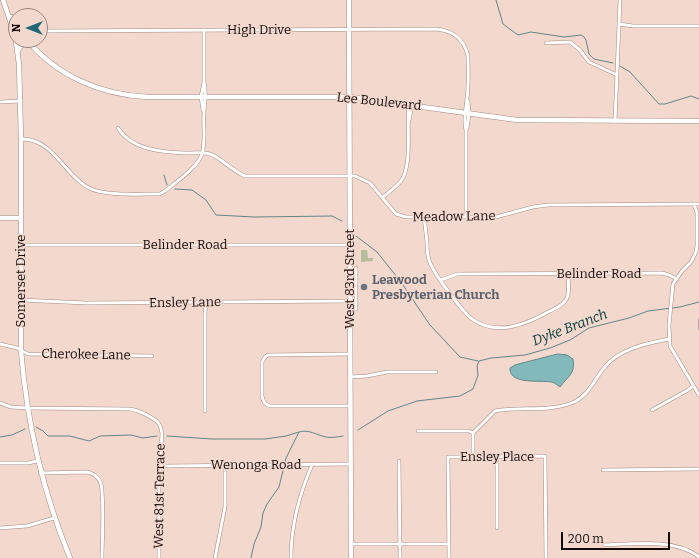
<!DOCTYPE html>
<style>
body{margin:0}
#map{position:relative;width:699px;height:558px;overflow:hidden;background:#f3d8ce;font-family:Bitter,serif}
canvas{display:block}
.north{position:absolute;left:8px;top:8px;width:40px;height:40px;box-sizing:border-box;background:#f3d8ce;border:1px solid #9a867f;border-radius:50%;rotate:270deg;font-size:11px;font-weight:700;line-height:16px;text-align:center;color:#140b08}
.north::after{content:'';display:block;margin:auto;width:14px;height:18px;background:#226678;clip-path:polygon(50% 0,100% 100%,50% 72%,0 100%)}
.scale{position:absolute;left:561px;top:532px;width:109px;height:18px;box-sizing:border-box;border:2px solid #140b08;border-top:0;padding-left:5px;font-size:12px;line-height:14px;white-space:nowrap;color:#140b08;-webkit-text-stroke:3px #f3d8ce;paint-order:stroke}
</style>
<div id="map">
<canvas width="699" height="558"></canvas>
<div class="north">N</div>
<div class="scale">200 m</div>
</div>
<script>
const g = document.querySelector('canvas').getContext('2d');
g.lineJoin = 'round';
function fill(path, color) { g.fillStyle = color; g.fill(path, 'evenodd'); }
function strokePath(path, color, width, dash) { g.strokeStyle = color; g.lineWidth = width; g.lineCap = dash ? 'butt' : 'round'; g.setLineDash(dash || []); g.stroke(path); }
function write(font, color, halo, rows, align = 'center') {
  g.font = font + ' Bitter,serif'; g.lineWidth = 3; g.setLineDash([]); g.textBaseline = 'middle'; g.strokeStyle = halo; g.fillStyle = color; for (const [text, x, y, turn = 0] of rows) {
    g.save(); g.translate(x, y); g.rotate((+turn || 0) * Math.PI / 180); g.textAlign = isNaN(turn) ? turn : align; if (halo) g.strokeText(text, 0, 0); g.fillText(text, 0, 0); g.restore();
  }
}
const green = new Path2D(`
 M361,250H367L368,258H373V261L361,262Z`);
const water = new Path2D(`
 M558,354L567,355L573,359C576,374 567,377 560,387C557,385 555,383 552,382C540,380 509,385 510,368L515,365Z`);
const stream = new Path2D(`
 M496,0L503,24L518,35L531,32L564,37L581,35L584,37L586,40L589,54L594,59L613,63
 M620,66L630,72L659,104H665L691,96L699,99
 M164,175L167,185
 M175,189L192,190L206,200L216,215L254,217L332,216L342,221
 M356,236L377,252L401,282L430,325L460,357L478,361
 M699,319V330
 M36,427L43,431L48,436H70L89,441L100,436L131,435L143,438L157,436
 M358,430L388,411L417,401L460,396L473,389L478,375L477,366L479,361L491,358L525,355L550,348L570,340L589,328L629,318L648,311L680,307L699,302
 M167,436L212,439H265L286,436L299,432
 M0,437L12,435L25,429
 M251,558L254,544L261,527L263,513L267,504L279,487L286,458L299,432C309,429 316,435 326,437C331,438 337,437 343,436`);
const street = new Path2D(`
 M619,24L633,26H699
 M40,31L435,29C452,30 464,39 468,56C468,70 469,84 467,98C466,109 463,120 466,130V217
 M546,43L570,42L580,50L589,62L617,75
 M0,102L20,101
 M203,110L201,97L204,82V30
 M409,121L412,105
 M615,121L620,0
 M118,128C132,150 161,152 185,153C193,153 203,152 210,154C220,157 232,171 245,176H355L370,183L396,214L406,217H496L533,207L548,205L699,204
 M467,129L469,114L468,101
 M21,139C53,138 64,175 89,188C103,196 143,194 160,194L165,191C176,182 198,167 202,154C206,141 203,126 204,113C204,103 207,93 204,82
 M383,197C389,192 396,187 401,181C413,164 406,125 409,105
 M694,204L697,213V246L696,252L691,262L682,271L673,284L669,325L670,346L699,395
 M424,217C425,225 426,233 427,242C427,248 427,254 429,260C433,273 461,310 472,319C497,337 527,324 550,311C556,308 564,305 567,298C570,291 568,281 568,274
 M21,245H350
 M356,268V309
 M441,280L457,274L662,273L669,275L677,279
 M21,300L86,303L350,301
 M0,344L17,348L28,354L152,356
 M350,354L268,355L265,357L262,362V396C263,402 265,404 270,406H350
 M350,377L367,376L387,372H436
 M0,403L11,407L27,408L130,409C138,410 155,418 159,424C161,427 161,430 162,433L159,485V558
 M652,410L688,390L693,386
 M205,411V315L206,302
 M418,431H469L473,433
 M473,433L495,411C521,406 549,413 574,402C589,395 594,380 604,368C618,349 648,343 669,339
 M473,457V433
 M497,457V528
 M399,461L400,558
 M0,463H28L37,461
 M160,465L166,466L351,464
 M603,470L699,469
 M40,473L87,472C92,473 97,476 100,481C105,491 102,543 102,558
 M0,528L27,526L54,518
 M351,544H448
 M604,545C632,544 676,538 699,557
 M215,558L225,507V465
 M291,558C291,525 299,495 312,465
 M449,558L448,457L545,456L546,558`);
const secondary = new Path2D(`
 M3,0L15,35L19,64L21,139V351C27,424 42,490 70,558
 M349,0L351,558
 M11,17L16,25
 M27,40C57,76 101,95 148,97H350L517,120L699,121
 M18,51L20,47L27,40
 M0,218H21`);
const markers = [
 [364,287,4,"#6b7280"]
];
const streetNames = [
 ["High Drive",259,30],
 ["Lee Boulevard",379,102,6],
 ["Meadow Lane",454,217,-1],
 ["Belinder Road",185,245],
 ["Belinder Road",599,274],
 ["West 83rd Street",350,279,-90],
 ["Somerset Drive",21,281,-90],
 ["Ensley Lane",185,303,-1],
 ["Cherokee Lane",86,355,1],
 ["Ensley Place",497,457],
 ["Wenonga Road",256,465],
 ["West 81st Terrace",160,496,-89]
];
const worshipNames = [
 ["Leawood",372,280],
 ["Presbyterian Church",372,295]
];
const waterNames = [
 ["Dyke Branch",570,328,-21]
];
fill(green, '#b4be9a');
fill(water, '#82babb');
strokePath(water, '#618685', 1);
strokePath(stream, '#618685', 1);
strokePath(street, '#a1897f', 4);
strokePath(secondary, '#a1897f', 5.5);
strokePath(street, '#fff', 3);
strokePath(secondary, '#fff', 4.5);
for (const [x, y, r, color] of markers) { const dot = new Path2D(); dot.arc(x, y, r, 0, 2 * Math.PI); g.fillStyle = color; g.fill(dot); strokePath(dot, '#f3d8ce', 1.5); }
write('13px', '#140b08', '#f3d8ce', streetNames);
write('bold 13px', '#5b616d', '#f3d8ce', worshipNames, 'left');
write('italic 14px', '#043c3d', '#f3d8ce', waterNames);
</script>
